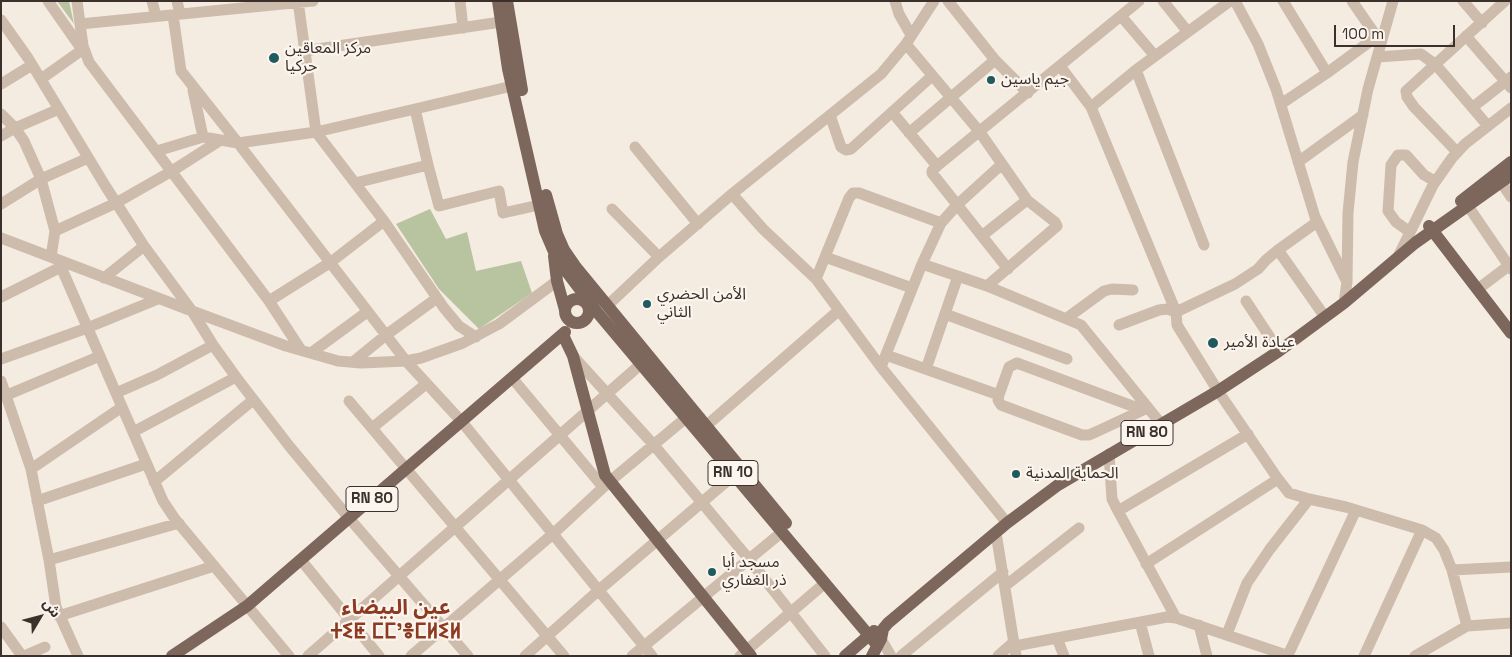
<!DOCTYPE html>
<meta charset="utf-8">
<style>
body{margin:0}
#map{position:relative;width:1512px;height:657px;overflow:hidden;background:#f4ebe1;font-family:"Space Grotesk","Noto Sans Arabic",sans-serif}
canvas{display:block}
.frame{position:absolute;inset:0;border:2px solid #3b302b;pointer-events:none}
.north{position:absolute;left:15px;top:592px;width:50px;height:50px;-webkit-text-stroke:4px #fbf5ee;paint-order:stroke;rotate:53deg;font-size:14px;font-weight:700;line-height:20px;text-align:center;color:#3b302b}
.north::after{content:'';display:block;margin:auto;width:18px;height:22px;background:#3b302b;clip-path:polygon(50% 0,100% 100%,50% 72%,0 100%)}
.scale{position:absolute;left:1334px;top:25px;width:121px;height:22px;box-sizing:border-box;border:2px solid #3b302b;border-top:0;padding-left:6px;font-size:15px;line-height:18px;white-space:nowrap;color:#3b302b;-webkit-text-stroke:4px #fbf5ee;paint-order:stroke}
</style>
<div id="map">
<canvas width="1512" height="657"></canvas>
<div class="frame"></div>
<div class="north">ش</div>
<div class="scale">100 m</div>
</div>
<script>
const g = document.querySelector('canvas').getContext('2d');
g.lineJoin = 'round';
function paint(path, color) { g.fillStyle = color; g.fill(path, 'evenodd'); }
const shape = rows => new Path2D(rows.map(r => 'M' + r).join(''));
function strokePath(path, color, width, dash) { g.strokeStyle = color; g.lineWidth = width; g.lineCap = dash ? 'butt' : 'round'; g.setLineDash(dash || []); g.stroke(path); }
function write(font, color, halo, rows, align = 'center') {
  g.font = font + ' "Space Grotesk","Noto Sans Arabic","Noto Sans Tifinagh",sans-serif'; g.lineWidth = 4.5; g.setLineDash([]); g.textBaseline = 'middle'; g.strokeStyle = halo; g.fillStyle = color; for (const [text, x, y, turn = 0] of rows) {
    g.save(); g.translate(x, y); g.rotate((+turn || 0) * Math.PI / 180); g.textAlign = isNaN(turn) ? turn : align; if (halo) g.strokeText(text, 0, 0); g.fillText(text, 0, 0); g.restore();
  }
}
paint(shape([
 [57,1,69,1,74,24],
 [430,209,446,239,467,232,476,271,521,261,532,293,479,329,439,289,396,224]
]), '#b8c4a0');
strokePath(shape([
 [48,1,83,51],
 [77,1,83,46,89,62,269,301,301,350],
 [152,1,156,16],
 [177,1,180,14],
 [298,1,316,132,384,221,444,308,459,326,476,337],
 [460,1,463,28],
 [895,1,899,14,911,35],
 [1163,1,1188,32],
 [1235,1,1258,44,1276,89,1315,217,1346,280],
 [1283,1,1327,73],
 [1352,1,1381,43],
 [1463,1,1482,23],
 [173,15,181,71,238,143,316,132,415,109,428,165,355,183],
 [1121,16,1155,56],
 [1,20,28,58,106,187,144,246,192,311,213,345,236,377,290,447,349,518,468,656],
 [80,24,313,1],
 [1466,36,1511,88],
 [304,51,501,22],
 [1377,57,1421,54,1436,65,1488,126],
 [995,60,1028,93],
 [1060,66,1091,107,1176,312,1177,325,1218,391,1278,479,1289,493,1309,499,1346,507,1422,530,1436,538,1444,550,1452,570,1467,626,1415,656],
 [1136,70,1204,245],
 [41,79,82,50],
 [1,84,32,65],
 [193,90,203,137],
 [1281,104,1327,73,1376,37],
 [1091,107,1136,70,1230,1],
 [1473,107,1511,77],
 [415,109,512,86],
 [892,112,937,166,1139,1],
 [1,114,15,128,24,141,41,179,55,231,116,203,172,171,219,141],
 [830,115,841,147,846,150,851,149,932,76],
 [909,133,995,60,948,1],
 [1,136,15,128,59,109],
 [635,147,698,224],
 [157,151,203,137,238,143,406,361,462,422,652,656],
 [1457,152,1414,107,1407,97,1406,91,1505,1],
 [1298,162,1363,115],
 [428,165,439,206,499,191,503,213,539,205],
 [937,166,932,171,932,173,1008,269],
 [1501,182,1511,197],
 [732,194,763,229,816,279,881,367,1007,523],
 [1,204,41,179,88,158],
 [1468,206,1511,269],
 [612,209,659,257],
 [1410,232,1396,222,1388,211,1391,165,1398,155,1406,155,1424,175,1435,181],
 [983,235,1027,200],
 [1,238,192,311,286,346,338,361,361,363,406,361,421,358,463,343,499,324,557,281],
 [1278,250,1325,317],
 [51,257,55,231],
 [825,257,912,288],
 [1398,257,1433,185,1452,158,1465,144,1511,108],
 [58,260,163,501,175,519,289,656],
 [922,264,987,286,1081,325,1162,425],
 [104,278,144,246],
 [816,279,849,198,853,193,859,193,941,223],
 [987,286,1057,226,1055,222,1027,200,1002,164],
 [1478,289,1511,264],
 [1,297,61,267],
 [269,301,331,262,384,221],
 [1246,301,1279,351],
 [1344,303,1347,282,1348,213,1353,162,1368,89,1393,1],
 [608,305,659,257,732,194,881,74,906,44,934,1],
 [945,314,1067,359],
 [1067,318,1104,291,1112,289,1133,290],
 [1119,325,1159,310,1167,309,1176,312,1235,284,1258,269,1266,260,1278,250,1317,222],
 [311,353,367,312],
 [886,355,999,395],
 [573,356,653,444,748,558,825,656],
 [1,359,87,328,158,299],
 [353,362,386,335,437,298],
 [881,367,922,264,941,223,958,204,1002,164,979,131,906,44],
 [926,369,958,276],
 [513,379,603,487],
 [1,381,31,469,49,560,56,607,78,656],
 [116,393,157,375,213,345],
 [7,395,100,356],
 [349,401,564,656],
 [1143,410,1017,363,1009,367,999,395,998,400,1001,405,1082,435,1089,435,1098,431,1143,410,1148,408],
 [706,426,838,311],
 [372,428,426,384],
 [133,432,236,377],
 [1109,454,1112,499,1118,511],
 [31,469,122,407],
 [154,482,253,400],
 [37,501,146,464],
 [996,533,1016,656],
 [49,560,179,523],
 [301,560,379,656],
 [1146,564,1278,479],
 [1452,570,1511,567],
 [1005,586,1079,528],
 [59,616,214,566],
 [1176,618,1118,511,1248,434],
 [1140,622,1149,656],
 [1199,625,1207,656],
 [1467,626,1511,623],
 [1,627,22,656],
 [1227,634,1247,583,1270,549,1309,499],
 [1057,638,1064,656],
 [881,639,891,656],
 [1015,646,1167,617,1176,618,1289,656],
 [1288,655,1356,510],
 [24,656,45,647],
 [308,656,641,364],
 [411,656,554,533,609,482,687,417],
 [525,656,599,590,741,469],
 [632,656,782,532],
 [740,656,825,583],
 [901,656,1003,572],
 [998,656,1014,642],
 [1364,656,1422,530]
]), '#cdbbac', 11);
strokePath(shape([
 [498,1,508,69,545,231,557,259,597,312,877,645],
 [507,1,522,90],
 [546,195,557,234,564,250,575,266,786,523],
 [1461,201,1511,162],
 [1429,226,1511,333],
 [554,256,557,281,565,310],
 '565 311a12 12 0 1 1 24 0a12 12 0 1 1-24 0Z',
 [563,335,573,356,605,475,751,656],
 [172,656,247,606,565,332],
 [845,656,874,631],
 [872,656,881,639,883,629,888,623,1007,523,1058,485,1218,391,1279,351,1344,303,1415,243,1511,175]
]), '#7d675c', 12);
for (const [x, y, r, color] of [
 [274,58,6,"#1f5a5e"],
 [991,80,5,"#1f5a5e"],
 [647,304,5,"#1f5a5e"],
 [1213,343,6,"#1f5a5e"],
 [1016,474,5,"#1f5a5e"],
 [712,572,5,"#1f5a5e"]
]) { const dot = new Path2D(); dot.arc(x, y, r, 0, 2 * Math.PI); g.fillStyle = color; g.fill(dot); strokePath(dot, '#fbf5ee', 2); }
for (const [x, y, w] of [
 [1147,433,52],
 [733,473,50],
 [372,499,52]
]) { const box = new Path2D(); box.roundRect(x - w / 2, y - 12.5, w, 25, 4); g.fillStyle = '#fbf5ee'; g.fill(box); strokePath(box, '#3b302b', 1); }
write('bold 15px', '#3b302b', null, [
 ["RN 80",1147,433],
 ["RN 10",733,473],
 ["RN 80",372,499]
]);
write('16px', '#3b302b', '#fbf5ee', [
 ["مركز المعاقين",285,49],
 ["حركيا",285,67],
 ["جيم ياسين",1001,80],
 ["الأمن الحضري",657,295],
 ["الثاني",657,313],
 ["عيادة الأمير",1224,343],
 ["الحماية المدنية",1026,474],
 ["مسجد أبا",722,563],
 ["ذر الغفاري",722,581]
], 'left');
write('bold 21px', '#8c3b22', '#fbf5ee', [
 ["عين البيضاء",396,608],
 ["ⵜⵉⵟ ⵎⵎ'ⴻⵎⵍⵉⵍ",396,632]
]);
</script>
